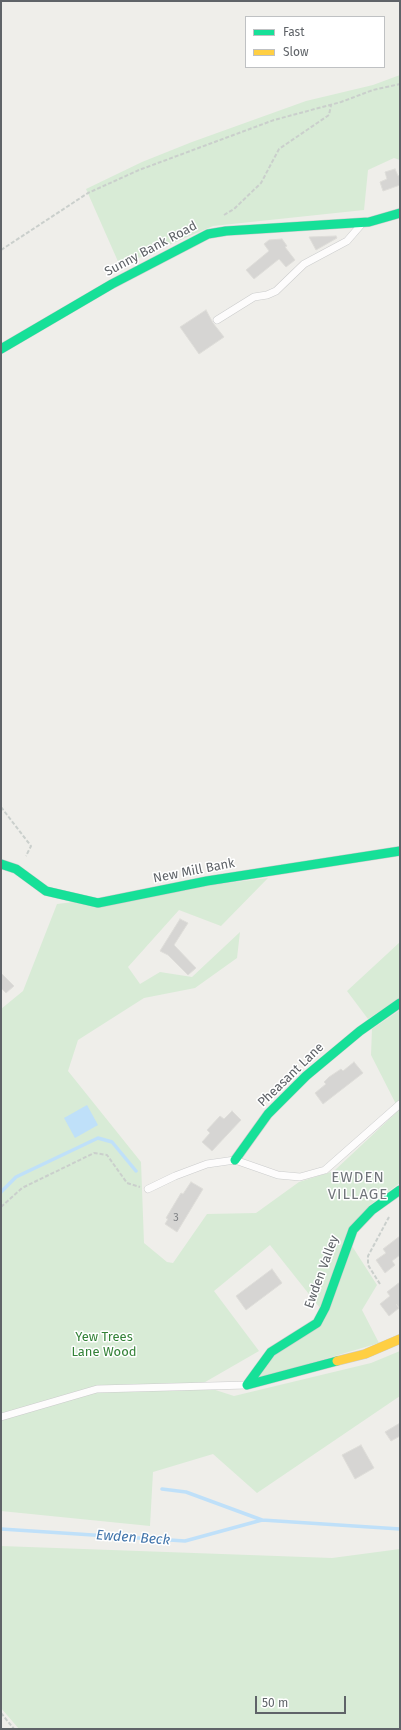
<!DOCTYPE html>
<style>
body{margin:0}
#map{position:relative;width:401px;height:1730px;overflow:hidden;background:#efeeea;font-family:"Fira Sans",sans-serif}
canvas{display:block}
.frame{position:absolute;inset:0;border:2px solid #5f6368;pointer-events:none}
.legend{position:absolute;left:245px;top:16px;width:140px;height:52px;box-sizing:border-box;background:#fff;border:1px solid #bfc1c3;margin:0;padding:5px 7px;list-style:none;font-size:12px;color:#5f6368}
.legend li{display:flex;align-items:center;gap:8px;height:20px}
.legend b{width:20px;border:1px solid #bfc1c3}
.scale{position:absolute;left:255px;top:1696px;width:91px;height:18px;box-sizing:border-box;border:2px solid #5f6368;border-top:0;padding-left:5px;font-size:12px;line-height:14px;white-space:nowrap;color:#5f6368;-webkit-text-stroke:3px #fff;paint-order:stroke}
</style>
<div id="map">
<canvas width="401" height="1730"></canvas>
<div class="frame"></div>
<ul class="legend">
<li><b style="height:5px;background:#16e098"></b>Fast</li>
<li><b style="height:5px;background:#ffcf43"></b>Slow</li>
</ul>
<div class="scale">50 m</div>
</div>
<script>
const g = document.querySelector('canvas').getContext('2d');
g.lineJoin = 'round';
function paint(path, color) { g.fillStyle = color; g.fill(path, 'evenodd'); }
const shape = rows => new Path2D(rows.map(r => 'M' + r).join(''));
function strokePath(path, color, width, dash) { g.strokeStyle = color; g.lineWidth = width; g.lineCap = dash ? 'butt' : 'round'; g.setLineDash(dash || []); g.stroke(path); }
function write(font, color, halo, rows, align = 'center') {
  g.font = font + ' "Fira Sans",sans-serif'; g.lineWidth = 3; g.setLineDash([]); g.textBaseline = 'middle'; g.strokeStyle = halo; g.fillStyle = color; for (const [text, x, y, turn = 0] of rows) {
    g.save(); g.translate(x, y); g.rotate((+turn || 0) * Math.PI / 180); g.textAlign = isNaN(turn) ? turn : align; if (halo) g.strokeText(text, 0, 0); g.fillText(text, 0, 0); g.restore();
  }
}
paint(shape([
 [400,75,400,160,394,158,368,170,364,210,213,226,120,266,86,189,142,162,192,142,306,101,373,85],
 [268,878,221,926,179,910,128,967,140,984,160,972,192,977,240,932,237,958,195,988,144,998,78,1040,68,1071,141,1162,144,1243,167,1262,173,1263,207,1214,256,1213,299,1182,334,1171,399,1110,371,1055,372,1029,400,1010,400,1183,370,1205,320,1308,270,1245,214,1291,259,1351,200,1385,234,1396,371,1363,400,1351,400,1396,257,1493,213,1454,153,1472,150,1526,1,1511,1,1009,23,991,57,904],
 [400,942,400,998,368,1019,347,991],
 [352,1246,377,1285,362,1310,379,1343,257,1379,274,1354,319,1323],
 [1,1546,332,1558,400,1549,400,1729,19,1729,1,1708]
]), '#d8ebd6');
paint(shape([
 [87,1105,98,1125,75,1138,64,1118]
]), '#bfe0f9');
strokePath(shape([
 [1,1192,16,1177,98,1138,112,1142,136,1171],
 [162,1489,186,1492,262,1520],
 [1,1529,185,1541,262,1520,400,1529]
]), '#bfe0f9', 3.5);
const building = shape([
 [395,169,398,176,400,175,400,185,383,191,380,182,387,179,385,172,395,169],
 [336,236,337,238,316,250,309,237,336,236],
 [282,239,287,246,285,247,295,260,286,267,279,259,254,279,246,270,269,251,264,244,269,240,282,239],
 [206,310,213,323,224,337,199,354,180,327,206,310],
 [180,919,188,923,174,945,196,968,188,975,168,955,160,951,180,919],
 [1,973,14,986,6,993,1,988,1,973],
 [354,1062,363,1073,323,1104,315,1093,326,1084,324,1082,329,1077,341,1069,343,1071,354,1062],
 [232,1111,241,1120,212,1151,202,1142,210,1133,207,1130,220,1116,224,1119,232,1111],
 [191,1182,203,1189,177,1232,165,1224,168,1219,166,1218,181,1193,183,1194,191,1182],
 [400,1236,400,1255,392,1261,395,1265,385,1273,376,1260,386,1253,383,1249,400,1236],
 [272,1269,282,1283,246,1310,236,1296,272,1269],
 [400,1282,400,1309,396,1304,399,1308,389,1316,380,1304,390,1296,387,1292,400,1282],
 [400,1423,400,1436,391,1441,385,1432,400,1423],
 [361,1445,374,1468,355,1479,342,1455,361,1445]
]);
paint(building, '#d6d5d3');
strokePath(building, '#deddd9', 1);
const lane = shape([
 [217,320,254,297,267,295,276,291,304,264,347,241,360,226],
 [148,1189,175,1176,207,1164,235,1160,278,1175,300,1177,325,1170,400,1104],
 [1,1417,97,1389,247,1385]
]);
const fast = shape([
 [1,349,112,284,208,234,226,231,369,222,400,213],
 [1,864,16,869,46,891,98,903,207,881,400,851],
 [235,1160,268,1114,306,1076,360,1031,400,1003],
 [337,1361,247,1385,271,1352,317,1323,325,1308,353,1230,372,1210,400,1190]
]);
const slow = shape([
 [337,1361,365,1354,400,1339]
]);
strokePath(lane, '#cbcccc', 8);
strokePath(fast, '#cacacb', 10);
strokePath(slow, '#cacacb', 10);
strokePath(shape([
 [224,215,234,209,261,183,279,149,329,115,331,105],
 [1,250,88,193,139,170,274,120,341,102,373,90,400,84],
 [1,807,31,846,26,856],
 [1,1207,22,1188,94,1153,107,1155,127,1183,140,1187],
 [380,1284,368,1265,368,1256,389,1217],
 [1,1713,14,1729]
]), '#cacfcc', 2, [4, 2]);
strokePath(lane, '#fdfcfc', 7);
strokePath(fast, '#16e098', 9);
strokePath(slow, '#ffcf43', 9);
write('11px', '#7e8184', null, [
 ["3",176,1218]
]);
write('13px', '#5f6368', '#fff', [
 ["Sunny Bank Road",151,249,-28],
 ["New Mill Bank",194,871,-11],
 ["Pheasant Lane",291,1075,-44],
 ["Ewden Valley",322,1272,-70]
]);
write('13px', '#348238', '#fff', [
 ["Yew Trees",104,1337],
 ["Lane Wood",104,1352]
]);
write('italic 14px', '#4174aa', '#fff', [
 ["Ewden Beck",133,1538,4]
]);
g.letterSpacing = '1px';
write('15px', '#70757a', '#fff', [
 ["EWDEN",358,1178],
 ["VILLAGE",358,1195]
]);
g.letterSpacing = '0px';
</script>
